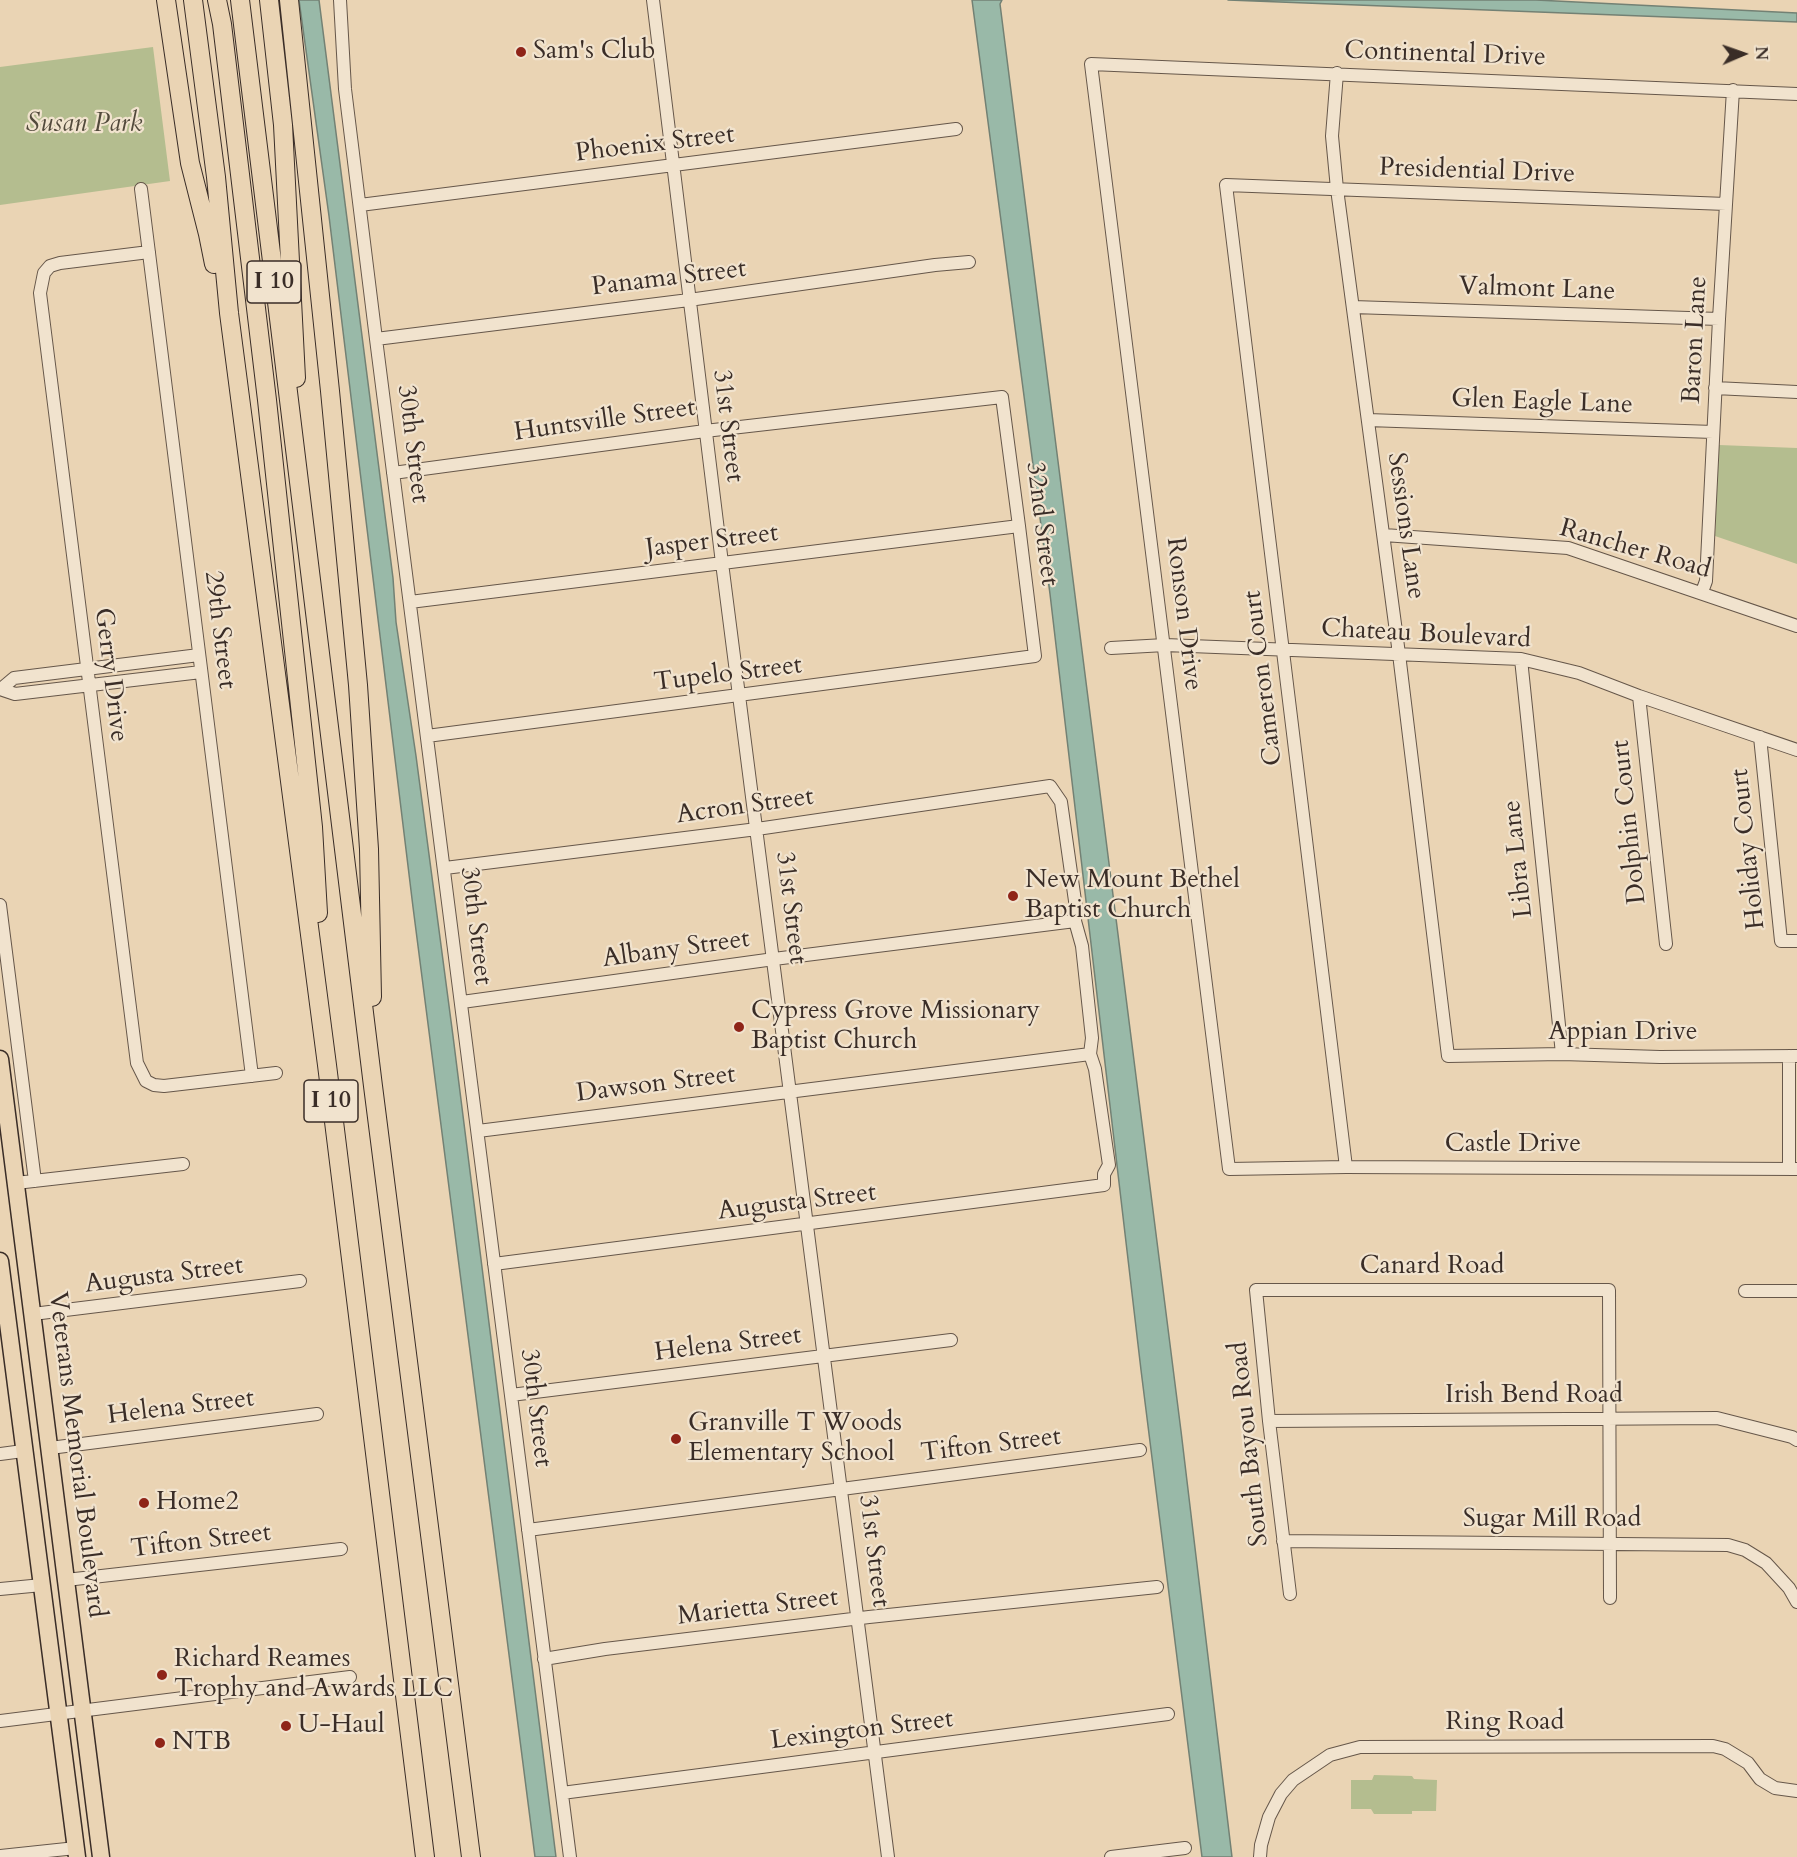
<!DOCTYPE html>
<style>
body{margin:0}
#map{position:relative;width:1797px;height:1857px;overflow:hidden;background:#ead4b4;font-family:Cardo,serif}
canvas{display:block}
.north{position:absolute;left:1713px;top:24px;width:60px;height:60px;-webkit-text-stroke:4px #f1e3ce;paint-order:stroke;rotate:88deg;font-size:16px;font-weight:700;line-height:24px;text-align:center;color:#3a2d27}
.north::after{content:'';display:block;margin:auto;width:21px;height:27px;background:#3a2d27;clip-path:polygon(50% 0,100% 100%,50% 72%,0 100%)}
</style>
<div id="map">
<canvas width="1797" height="1857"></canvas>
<div class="north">N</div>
</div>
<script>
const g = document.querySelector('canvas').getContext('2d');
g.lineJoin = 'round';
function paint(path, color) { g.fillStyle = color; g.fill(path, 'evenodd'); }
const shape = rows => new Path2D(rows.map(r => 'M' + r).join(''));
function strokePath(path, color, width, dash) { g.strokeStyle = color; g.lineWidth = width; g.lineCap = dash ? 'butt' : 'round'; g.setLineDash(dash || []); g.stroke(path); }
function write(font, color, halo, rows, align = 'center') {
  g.font = font + ' Cardo,serif'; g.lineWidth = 4.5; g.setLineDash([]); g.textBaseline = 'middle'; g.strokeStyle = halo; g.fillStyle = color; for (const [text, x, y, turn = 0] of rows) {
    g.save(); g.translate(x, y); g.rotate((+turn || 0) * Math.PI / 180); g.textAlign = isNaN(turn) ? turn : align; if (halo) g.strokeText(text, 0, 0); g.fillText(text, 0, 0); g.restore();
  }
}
paint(shape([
 [153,47,170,181,0,205,0,67],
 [1719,445,1797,448,1797,564,1715,536],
 [1374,1775,1412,1776,1414,1779,1437,1780,1436,1811,1412,1811,1412,1814,1374,1814,1371,1809,1351,1809,1351,1780,1372,1780]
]), '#b4bd8f');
const water = shape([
 [299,0,319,0,393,578,396,622,416,756,453,1036,556,1857,535,1857,413,907,329,216,299,0],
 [972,0,1002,0,1000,4,1181,1431,1232,1857,1202,1857,1141,1370,1050,594,972,0],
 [1228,0,1536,0,1797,13,1797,22,1228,0]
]);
paint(water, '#99b9a8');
strokePath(water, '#738174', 1.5);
const minor = shape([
 [340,0,345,89,376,339,570,1857],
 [653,0,722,563,888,1857],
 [1337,73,1332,136,1337,189,1399,654,1448,1056,1562,1054,1660,1057,1797,1056],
 [1797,94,1091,64,1229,1169,1346,1167,1797,1169],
 [141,189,252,1076],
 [360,205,956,129],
 [149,252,60,263,50,266,44,273,40,293,137,1063,146,1081,154,1085,164,1086,276,1073],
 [1353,307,1719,319],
 [376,339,689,300,935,265,969,262],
 [1715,388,1797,392],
 [1368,420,1713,432],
 [393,473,705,431,1002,397,1019,526,1035,656,427,736],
 [1384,535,1568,548,1797,626],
 [1702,592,1706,581,1719,319,1733,90],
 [410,602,1019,526],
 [1111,648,1165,645,1521,659,1579,673,1639,696,1797,750],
 [1521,659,1562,1054],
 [0,689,15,694,201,672],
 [1,689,14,678,199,655],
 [1639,696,1666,944],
 [1760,737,1781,941,1797,941],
 [445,868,757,829,1050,786,1061,802,1076,908,1075,921,1082,946,1092,1038,1090,1054,1095,1069,1109,1165,1104,1174,1104,1185,494,1264],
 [0,905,35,1181],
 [462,1002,774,959,1075,921],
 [1789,1056,1789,1169],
 [478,1131,1090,1054],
 [1346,1167,1226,185,1726,204],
 [16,1183,183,1164],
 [1745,1291,1797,1291],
 [33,1314,300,1281],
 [511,1395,951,1340],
 [1269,1421,1717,1418,1792,1437,1797,1440],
 [50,1448,317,1414],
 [0,1454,23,1451],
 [528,1530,1140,1450],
 [1283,1541,1728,1545,1745,1550,1766,1563,1789,1588,1797,1602],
 [66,1580,341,1549],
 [0,1589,42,1585],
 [1290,1594,1269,1421,1256,1290,1609,1290,1610,1598],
 [544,1659,605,1649,869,1617,1157,1587],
 [0,1721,350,1677],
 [562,1793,1168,1714],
 [0,1856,76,1848],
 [1111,1857,1185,1848],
 [1260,1857,1261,1845,1269,1817,1281,1794,1293,1780,1330,1755,1360,1747,1713,1746,1725,1749,1748,1763,1760,1779,1775,1788,1797,1791]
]);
const major = shape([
 [0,1059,101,1857],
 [0,1261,77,1857]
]);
const highway = shape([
 [166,0,190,163,208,234,214,264],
 [193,0,216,177,229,313,327,1065,425,1857],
 [217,0,222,24,267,400,313,827,318,913],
 [240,0,373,1086,471,1857],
 [269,0,283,125,296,378],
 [289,0,330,391,358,685,369,849,372,997]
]);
strokePath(minor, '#66574a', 14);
strokePath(major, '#3a2d27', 19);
strokePath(highway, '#3a2d27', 20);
strokePath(minor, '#f1e3ce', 12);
strokePath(major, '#ead4b4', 16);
strokePath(highway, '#ead4b4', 18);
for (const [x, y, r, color] of [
 [521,52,6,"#8f2418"],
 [1013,896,6,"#8f2418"],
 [739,1027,6,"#8f2418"],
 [676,1439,6,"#8f2418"],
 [144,1503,6,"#8f2418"],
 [162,1675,6,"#8f2418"],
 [286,1726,6,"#8f2418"],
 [160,1743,6,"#8f2418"]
]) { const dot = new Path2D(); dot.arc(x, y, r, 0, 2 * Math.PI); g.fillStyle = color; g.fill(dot); strokePath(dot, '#f1e3ce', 2); }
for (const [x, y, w] of [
 [274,282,54],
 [331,1101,54]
]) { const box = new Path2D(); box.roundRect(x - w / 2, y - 21, w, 42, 4.5); g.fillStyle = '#f1e3ce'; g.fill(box); strokePath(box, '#3a2d27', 1.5); }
write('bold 24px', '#3a2d27', null, [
 ["I 10",274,282],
 ["I 10",331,1101]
]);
write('26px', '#3a2d27', '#f1e3ce', [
 ["Sam's Club",533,52],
 ["New Mount Bethel",1025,881],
 ["Baptist Church",1025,911],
 ["Cypress Grove Missionary",751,1012],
 ["Baptist Church",751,1042],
 ["Granville T Woods",688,1424],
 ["Elementary School",688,1454],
 ["Home2",156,1503],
 ["Richard Reames",174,1660],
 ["Trophy and Awards LLC",174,1690],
 ["U-Haul",298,1726],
 ["NTB",172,1743]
], 'left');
write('26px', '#3a2d27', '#f1e3ce', [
 ["Continental Drive",1445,55,2],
 ["Phoenix Street",655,145,-7],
 ["Presidential Drive",1477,172,2],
 ["Panama Street",669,279,-7],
 ["Valmont Lane",1537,290,2],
 ["Baron Lane",1696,340,-87],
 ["Glen Eagle Lane",1542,403,2],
 ["Huntsville Street",605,421,-8],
 ["31st Street",727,426,83],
 ["30th Street",412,444,83],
 ["32nd Street",1041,524,83],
 ["Sessions Lane",1405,526,82],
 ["Jasper Street",712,542,-7],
 ["Rancher Road",1635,550,16],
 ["Ronson Drive",1183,614,83],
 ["29th Street",219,630,83],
 ["Chateau Boulevard",1426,635,3],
 ["Gerry Drive",110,675,83],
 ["Tupelo Street",728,675,-7],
 ["Cameron Court",1264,678,-97],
 ["Acron Street",745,807,-8],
 ["Dolphin Court",1630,822,-96],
 ["Holiday Court",1749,849,-96],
 ["Libra Lane",1519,859,-96],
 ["31st Street",790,908,83],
 ["30th Street",475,926,83],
 ["Albany Street",676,950,-8],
 ["Appian Drive",1623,1033],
 ["Dawson Street",656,1085,-7],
 ["Castle Drive",1513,1145],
 ["Augusta Street",797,1203,-7],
 ["Canard Road",1432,1267],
 ["Augusta Street",164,1276,-7],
 ["Helena Street",728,1345,-7],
 ["Irish Bend Road",1534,1396],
 ["Helena Street",181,1408,-7],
 ["30th Street",535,1408,83],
 ["South Bayou Road",1250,1444,-96],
 ["Tifton Street",991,1446,-7],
 ["Veterans Memorial Boulevard",76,1455,83],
 ["Sugar Mill Road",1552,1520],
 ["Tifton Street",201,1542,-7],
 ["31st Street",873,1551,83],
 ["Marietta Street",758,1608,-7],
 ["Ring Road",1505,1723],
 ["Lexington Street",862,1731,-7]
]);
write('italic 26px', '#524a3c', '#f1e3ce', [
 ["Susan Park",84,125]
]);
</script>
